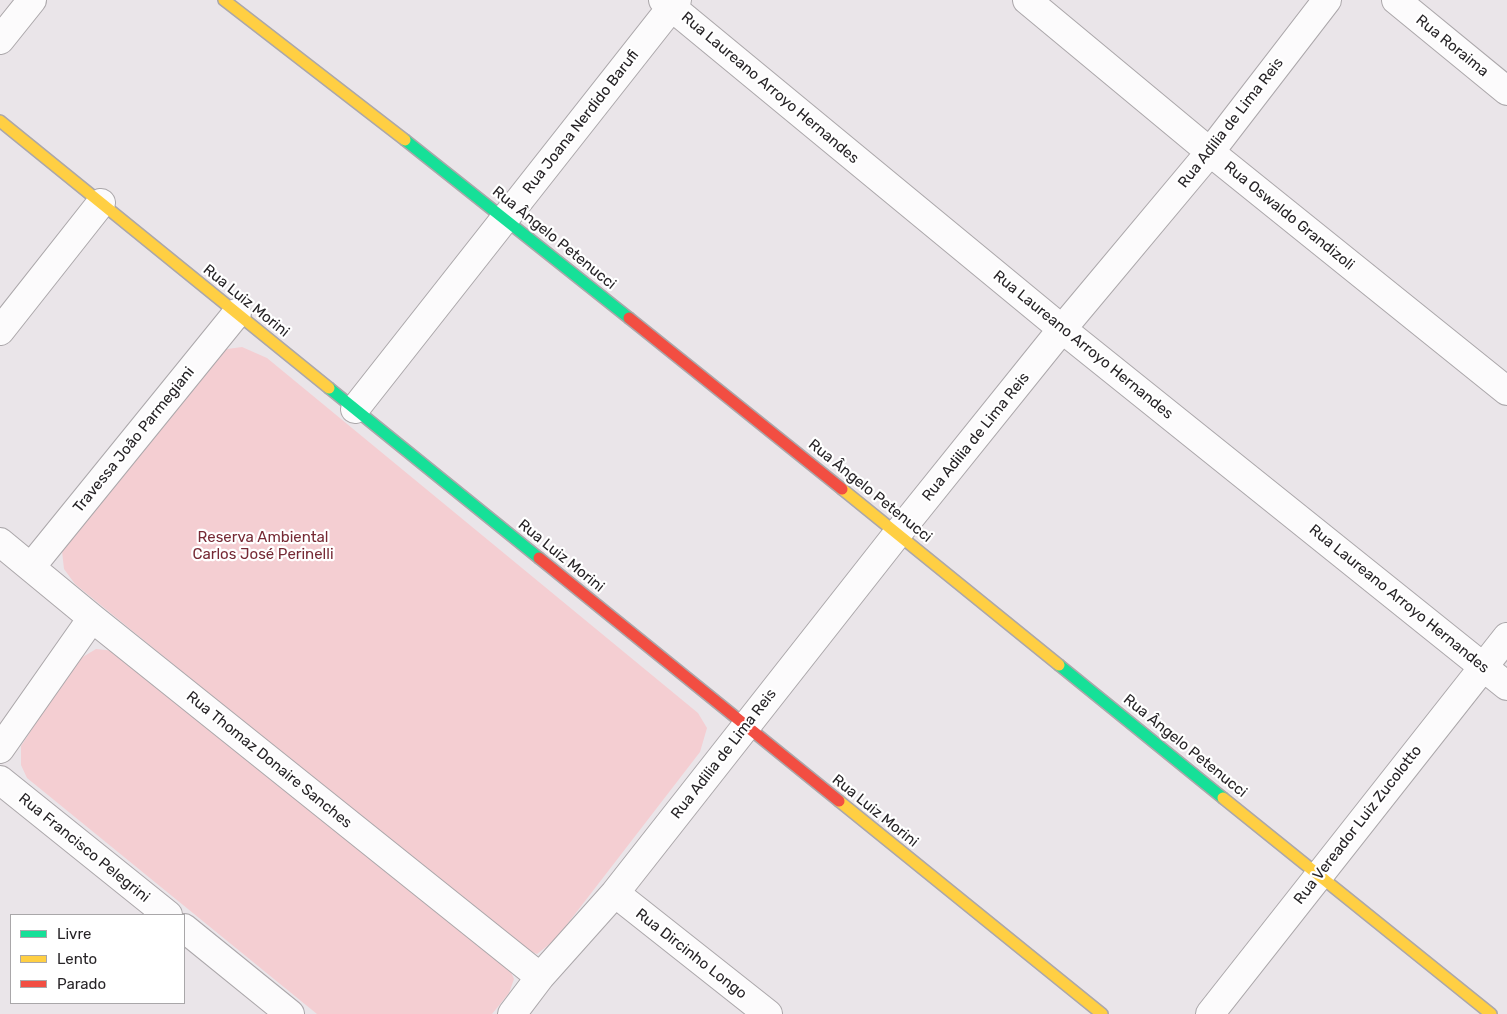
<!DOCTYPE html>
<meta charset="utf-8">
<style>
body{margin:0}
#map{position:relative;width:1507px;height:1014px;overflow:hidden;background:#eae5e9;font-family:Rubik,sans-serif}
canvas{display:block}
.legend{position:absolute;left:10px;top:914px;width:175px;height:90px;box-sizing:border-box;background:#fff;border:1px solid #a9a7a9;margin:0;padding:6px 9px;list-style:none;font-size:15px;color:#272427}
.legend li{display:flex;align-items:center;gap:10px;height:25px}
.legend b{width:25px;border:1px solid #a9a7a9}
</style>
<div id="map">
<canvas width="1507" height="1014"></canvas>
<ul class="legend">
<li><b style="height:6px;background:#16e098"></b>Livre</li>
<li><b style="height:6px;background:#ffcf43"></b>Lento</li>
<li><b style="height:6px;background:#f24e42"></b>Parado</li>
</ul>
</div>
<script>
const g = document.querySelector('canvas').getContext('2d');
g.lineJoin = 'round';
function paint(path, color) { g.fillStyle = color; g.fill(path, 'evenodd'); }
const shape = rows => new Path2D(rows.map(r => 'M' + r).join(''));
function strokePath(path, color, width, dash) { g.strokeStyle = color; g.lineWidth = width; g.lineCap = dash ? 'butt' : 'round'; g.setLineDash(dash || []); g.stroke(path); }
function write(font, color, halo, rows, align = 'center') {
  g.font = font + ' Rubik,sans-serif'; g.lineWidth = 4.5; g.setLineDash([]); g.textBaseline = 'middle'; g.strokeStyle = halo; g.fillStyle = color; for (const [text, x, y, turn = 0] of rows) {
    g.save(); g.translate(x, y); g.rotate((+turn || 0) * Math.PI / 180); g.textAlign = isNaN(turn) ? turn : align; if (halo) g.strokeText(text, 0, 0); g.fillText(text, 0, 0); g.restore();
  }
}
paint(shape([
 [242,347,267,358,698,713,707,728,700,752,555,940,537,954,518,946,75,584,64,569,62,551,220,350],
 [96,649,115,651,506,960,514,979,509,993,492,1014,317,1014,27,778,21,765,21,746,76,661]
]), '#f4ced2');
const street = shape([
 [663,0,1062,329,1507,686],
 [1027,0,1210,152,1507,391],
 [1396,0,1507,91],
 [0,40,32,0],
 [0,331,101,203],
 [355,409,677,0],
 [0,542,92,618,540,977],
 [31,567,237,313],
 [0,749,92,618],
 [0,780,168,915],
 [615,893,768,1014],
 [184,928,290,1014],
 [512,1014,540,977,615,893,898,533,1062,329,1210,152,1327,0],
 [1210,1014,1507,637]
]);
const fast = shape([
 [405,140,629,318],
 [329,388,539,558],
 [1059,665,1223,798]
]);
const slow = shape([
 [224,0,405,140],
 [0,121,329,388],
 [842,489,1059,665],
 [1223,798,1491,1014],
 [839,801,1102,1014]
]);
const jam = shape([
 [629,318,842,489],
 [539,558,839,801]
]);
strokePath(street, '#aba7aa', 30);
strokePath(fast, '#aba7aa', 14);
strokePath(slow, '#aba7aa', 14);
strokePath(jam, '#aba7aa', 14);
strokePath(street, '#fcfbfc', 28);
strokePath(fast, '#16e098', 11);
strokePath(slow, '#ffcf43', 11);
strokePath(jam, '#f24e42', 11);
write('15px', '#272427', '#fff', [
 ["Rua Roraima",1452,46,39],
 ["Rua Laureano Arroyo Hernandes",770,88,40],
 ["Rua Joana Nerdido Barufi",581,122,-52],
 ["Rua Adilia de Lima Reis",1231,123,-52],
 ["Rua Oswaldo Grandizoli",1289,216,39],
 ["Rua Ângelo Petenucci",554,238,39],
 ["Rua Luiz Morini",246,301,39],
 ["Rua Laureano Arroyo Hernandes",1083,345,39],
 ["Rua Adilia de Lima Reis",976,437,-51],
 ["Travessa João Parmegiani",134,440,-51],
 ["Rua Ângelo Petenucci",870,491,39],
 ["Rua Luiz Morini",561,556,39],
 ["Rua Laureano Arroyo Hernandes",1399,599,39],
 ["Rua Ângelo Petenucci",1185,746,39],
 ["Rua Adilia de Lima Reis",724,754,-52],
 ["Rua Thomaz Donaire Sanches",269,760,39],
 ["Rua Luiz Morini",875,811,39],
 ["Rua Vereador Luiz Zucolotto",1358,825,-52],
 ["Rua Francisco Pelegrini",84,848,39],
 ["Rua Dircinho Longo",691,954,38]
]);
write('15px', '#762a35', '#fff', [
 ["Reserva Ambiental",263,538],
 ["Carlos José Perinelli",263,555]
]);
</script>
